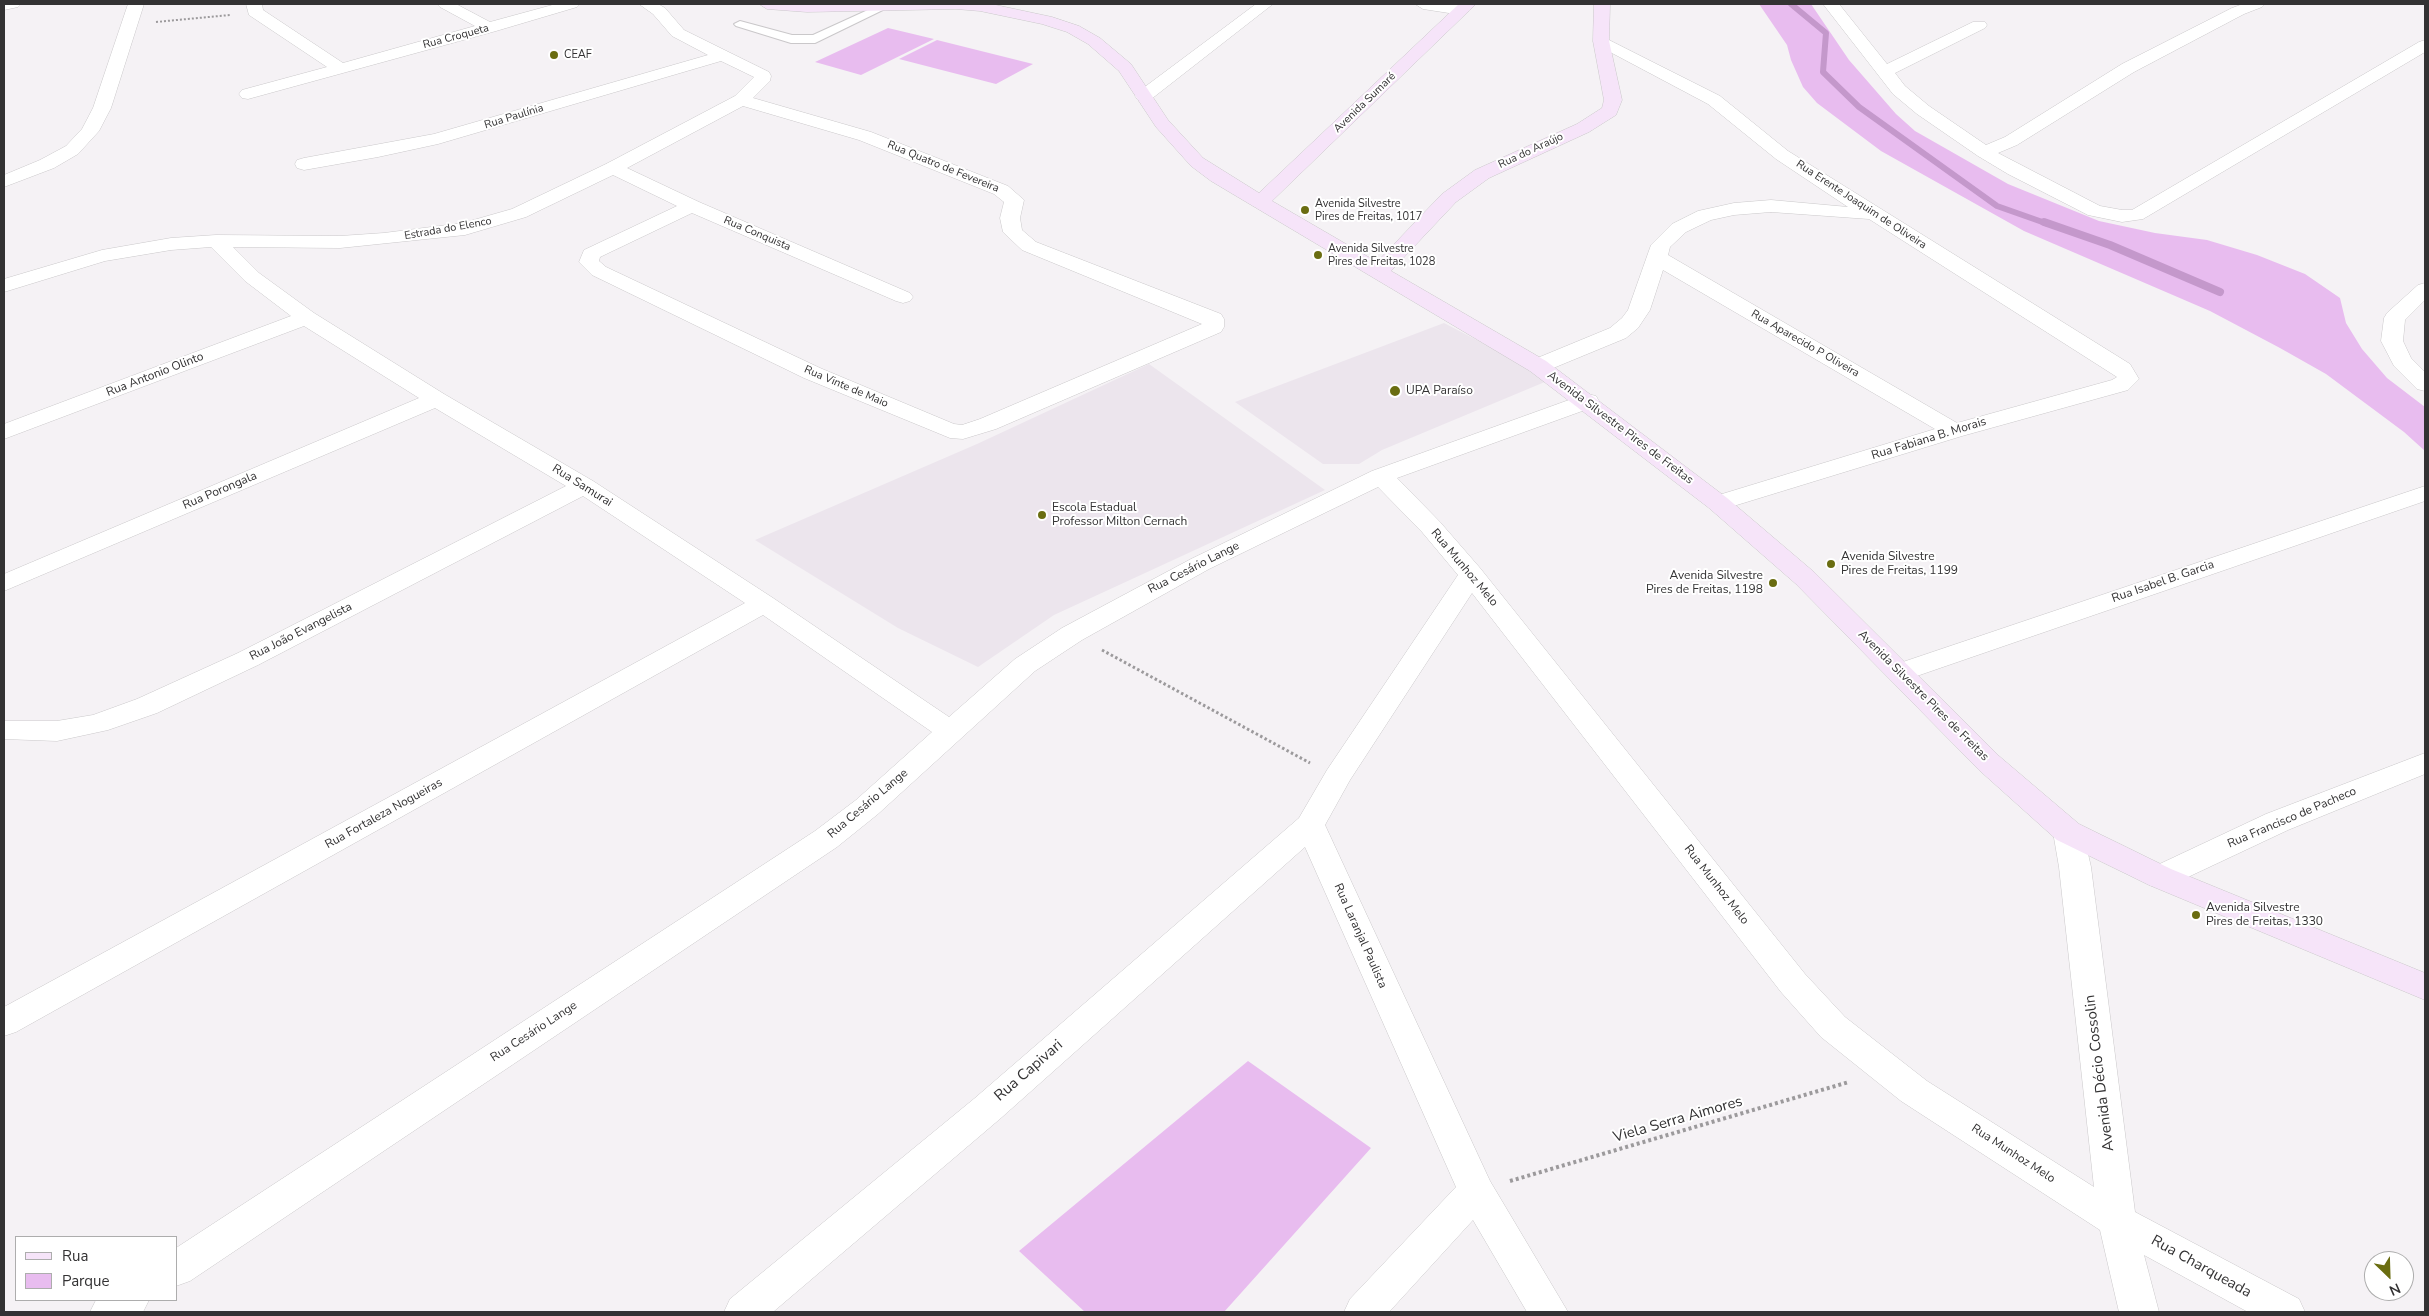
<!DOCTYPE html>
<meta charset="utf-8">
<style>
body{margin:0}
#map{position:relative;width:2429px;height:1316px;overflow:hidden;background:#f5f2f5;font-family:"Nunito Sans",sans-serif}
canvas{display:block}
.frame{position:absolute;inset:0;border:5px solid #333233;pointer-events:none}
.legend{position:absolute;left:15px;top:1236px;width:162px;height:65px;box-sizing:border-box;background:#fff;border:1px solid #adadad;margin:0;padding:6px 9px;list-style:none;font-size:15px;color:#333233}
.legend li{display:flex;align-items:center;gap:10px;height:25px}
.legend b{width:25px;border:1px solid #adadad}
.north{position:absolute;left:2364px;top:1251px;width:50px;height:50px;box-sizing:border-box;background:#fff;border:1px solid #adadad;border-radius:50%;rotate:156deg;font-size:14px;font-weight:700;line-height:20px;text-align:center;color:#333233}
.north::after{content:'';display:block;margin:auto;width:18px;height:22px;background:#6a6d11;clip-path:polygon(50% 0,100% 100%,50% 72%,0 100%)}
</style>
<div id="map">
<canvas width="2429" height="1316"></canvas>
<div class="frame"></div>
<ul class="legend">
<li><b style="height:6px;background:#f6e4f9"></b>Rua</li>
<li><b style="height:14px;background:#e8bcef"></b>Parque</li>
</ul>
<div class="north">N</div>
</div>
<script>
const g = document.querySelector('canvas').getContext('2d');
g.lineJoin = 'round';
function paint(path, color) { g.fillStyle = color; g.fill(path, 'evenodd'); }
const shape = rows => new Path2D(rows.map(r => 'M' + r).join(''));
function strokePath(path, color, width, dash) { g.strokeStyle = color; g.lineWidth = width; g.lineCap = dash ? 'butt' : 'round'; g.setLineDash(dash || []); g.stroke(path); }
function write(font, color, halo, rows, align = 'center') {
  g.font = font + ' "Nunito Sans",sans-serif'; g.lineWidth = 4; g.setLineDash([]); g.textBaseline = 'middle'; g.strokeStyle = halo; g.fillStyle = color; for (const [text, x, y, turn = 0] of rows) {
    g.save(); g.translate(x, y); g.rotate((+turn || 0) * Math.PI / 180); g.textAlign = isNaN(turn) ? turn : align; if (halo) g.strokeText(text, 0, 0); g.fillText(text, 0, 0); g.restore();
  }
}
paint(shape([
 [1444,323,1552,379,1382,450,1359,464,1323,464,1235,402],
 [1149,364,1325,490,1054,615,978,667,898,628,755,540,977,444]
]), '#ece5ed');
paint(shape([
 [1759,4,1811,4,1849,60,1896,114,1915,131,2008,184,2099,221,2155,233,2207,240,2257,255,2305,274,2340,298,2346,323,2362,349,2387,378,2425,407,2425,451,2404,432,2326,374,2280,348,2210,311,2024,231,1881,151,1817,103,1803,87,1791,60,1787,45],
 [888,28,934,39,861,75,815,62],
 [937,40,1033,64,996,84,899,59],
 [1248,1061,1371,1148,1224,1312,1085,1312,1019,1251]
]), '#e8bcef');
strokePath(shape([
 [1791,4,1826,33,1823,72,1859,107,1997,206,2048,224]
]), '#c498cb', 6);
strokePath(shape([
 [2044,222,2110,245,2220,292]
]), '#c498cb', 8);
const lane = shape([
 [881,4,889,4,891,6,815,43,791,43,736,26,734,24,740,21,792,35,813,35,881,4]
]);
const street = shape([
 [4,4,21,4,18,7,4,10,4,4],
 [128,4,144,4,111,108,99,131,78,154,54,168,4,187,4,175,40,160,66,146,82,129,93,108,128,4],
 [246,4,262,4,263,10,343,63,475,26,440,7,437,4,456,4,490,22,556,4,580,4,577,7,496,31,248,99,242,98,239,94,242,90,327,67,249,15,246,4],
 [639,4,658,4,665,8,684,30,769,72,771,76,770,81,753,98,871,132,1008,186,1024,200,1020,218,1022,230,1036,242,1221,314,1224,319,1224,327,1221,332,996,429,963,439,950,438,804,378,592,275,579,262,584,250,677,206,613,175,526,217,465,235,340,248,233,247,259,273,314,313,444,394,593,481,773,598,949,717,1015,659,1062,628,1191,559,1372,471,1580,396,1588,394,1596,396,1599,401,1596,406,1397,478,1440,522,1480,568,1805,974,1845,1017,1927,1081,2094,1187,2059,867,2053,832,2057,824,2068,821,2079,824,2083,832,2091,867,2135,1212,2299,1299,2305,1312,2248,1312,2144,1255,2159,1312,2119,1312,2100,1230,1901,1101,1821,1037,1781,992,1472,593,1350,780,1325,825,1490,1181,1568,1312,1527,1312,1473,1220,1389,1312,1344,1312,1350,1299,1456,1187,1305,847,1001,1118,773,1312,724,1312,730,1299,975,1098,1299,818,1327,770,1458,575,1422,532,1378,487,1209,569,1082,640,1035,671,878,814,837,847,190,1281,176,1286,176,1248,815,831,856,800,932,732,763,615,16,1032,4,1036,4,1007,745,603,583,496,258,665,157,713,108,730,57,741,4,739,4,721,57,721,93,715,137,699,238,653,566,486,435,408,4,591,4,574,419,398,304,326,4,439,4,424,291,316,245,281,211,247,171,250,105,261,4,292,4,279,102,250,171,238,216,235,340,236,384,233,463,223,512,209,606,164,735,96,754,77,721,61,438,144,378,157,304,170,297,168,295,164,297,160,304,158,434,134,708,55,672,36,653,14,639,4],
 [743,106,859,140,994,194,1004,202,1000,218,1003,232,1022,250,1202,324,980,419,962,425,954,424,820,368,606,267,599,261,600,257,692,213,896,301,903,303,910,301,913,297,910,293,699,202,627,168,743,106],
 [1256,4,1273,4,1150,100,1138,100,1135,96,1138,92,1256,4],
 [1415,4,1452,4,1468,7,1470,10,1462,15,1423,9,1415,4],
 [1823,4,1839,4,1887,64,1973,22,1985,22,1987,25,1985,28,1895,73,1905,86,1929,106,1986,145,2005,137,2122,64,2232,8,2243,4,2265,4,2262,7,2244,14,2134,72,2017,145,1998,153,2100,206,2122,210,2132,210,2419,42,2425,40,2425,52,2143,219,2122,222,2088,215,2008,174,1978,156,1917,114,1893,94,1823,4],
 [1601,36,1720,96,1788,151,2130,364,2139,379,2128,390,1962,436,1727,508,1718,510,1709,508,1706,503,1709,498,1935,429,1663,270,1650,310,1638,328,1626,338,1546,371,1538,373,1530,371,1527,366,1530,361,1610,328,1622,318,1628,310,1651,245,1672,224,1698,211,1734,203,1771,200,1848,207,1776,159,1708,104,1595,44,1593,41,1601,36],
 [1771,212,1869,219,2117,377,2112,380,1957,423,1668,255,1670,247,1686,232,1711,220,1734,215,1771,212],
 [2425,283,2425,300,2405,320,2403,341,2411,358,2425,372,2425,391,2417,389,2394,366,2381,341,2384,318,2387,313,2418,285,2425,283],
 [2425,486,2425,501,1911,678,1901,681,1891,678,1887,672,1891,666,2425,486],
 [2425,753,2425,774,2288,830,2171,885,2160,888,2149,885,2144,877,2149,869,2266,814,2425,753],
 [96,1300,149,1300,143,1312,90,1312,96,1300]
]);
const secondary = shape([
 [759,4,991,4,1052,17,1079,26,1100,38,1131,64,1168,120,1203,158,1259,193,1459,4,1476,4,1272,201,1377,262,1442,194,1475,170,1577,124,1602,108,1604,100,1593,41,1594,4,1610,4,1609,41,1622,100,1616,115,1589,132,1489,178,1456,202,1391,271,1546,361,1727,498,1814,572,1999,756,2079,824,2171,869,2425,973,2425,1000,2149,885,2057,840,1979,770,1796,584,1709,508,1530,371,1211,181,1191,166,1156,127,1119,71,1088,44,1067,32,1042,24,980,11,956,9,807,12,767,9,759,4]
]);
strokePath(lane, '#cac8ca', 2);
strokePath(street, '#cac8ca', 1);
strokePath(secondary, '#cac8ca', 1);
strokePath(shape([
 [156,22,230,15]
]), '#9c9a9c', 2, [2, 2]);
strokePath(shape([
 [1102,650,1310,763]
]), '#9c9a9c', 3, [2.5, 2.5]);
strokePath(shape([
 [1510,1181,1849,1082]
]), '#9c9a9c', 4, [3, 3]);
paint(lane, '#fff');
paint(street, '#fff');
paint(secondary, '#f6e4f9');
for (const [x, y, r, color] of [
 [554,55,5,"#6a6d11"],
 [1305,210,5,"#6a6d11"],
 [1318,255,5,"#6a6d11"],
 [1395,391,6,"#6a6d11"],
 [1042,515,5,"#6a6d11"],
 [1831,564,5,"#6a6d11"],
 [1773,583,5,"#6a6d11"],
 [2196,915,5,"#6a6d11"]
]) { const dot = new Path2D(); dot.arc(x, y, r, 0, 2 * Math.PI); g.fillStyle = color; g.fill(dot); strokePath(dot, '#fff', 2); }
write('11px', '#333233', '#fff', [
 ["Rua Croqueta",456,37,-15],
 ["Avenida Sumaré",1365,103,-44],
 ["Rua Paulínia",514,117,-17],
 ["Rua do Araújo",1531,151,-25],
 ["Rua Quatro de Fevereira",943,167,22],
 ["Rua Erente Joaquim de Oliveira",1861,205,33],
 ["Estrada do Elenco",448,229,-10],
 ["Rua Conquista",757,234,23],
 ["Rua Aparecido P Oliveira",1805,344,30],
 ["Rua Vinte de Maio",846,387,23]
]);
write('11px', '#333233', '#fff', [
 ["CEAF",564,55],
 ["Avenida Silvestre",1315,204],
 ["Pires de Freitas, 1017",1315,217],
 ["Avenida Silvestre",1328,249],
 ["Pires de Freitas, 1028",1328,262]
], 'left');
write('12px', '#333233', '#fff', [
 ["Rua Antonio Olinto",155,375,-21],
 ["Avenida Silvestre Pires de Freitas",1620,428,37],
 ["Rua Fabiana B. Morais",1929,439,-17],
 ["Rua Samurai",582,486,32],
 ["Rua Porongala",220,491,-23],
 ["Rua Cesário Lange",1194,568,-27],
 ["Rua Munhoz Melo",1464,568,50],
 ["Rua Isabel B. Garcia",2163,582,-19],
 ["Rua João Evangelista",301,632,-27],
 ["Avenida Silvestre Pires de Freitas",1923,696,45],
 ["Rua Cesário Lange",868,804,-40],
 ["Rua Fortaleza Nogueiras",384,814,-29],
 ["Rua Francisco de Pacheco",2292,818,-23],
 ["Rua Munhoz Melo",1716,885,52],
 ["Rua Laranjal Paulista",1360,936,66],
 ["Rua Cesário Lange",534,1032,-33],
 ["Rua Munhoz Melo",2013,1154,33]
]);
write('12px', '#333233', '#fff', [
 ["UPA Paraíso",1406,391],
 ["Escola Estadual",1052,508],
 ["Professor Milton Cernach",1052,522],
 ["Avenida Silvestre",1841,557],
 ["Pires de Freitas, 1199",1841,571],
 ["Avenida Silvestre",1763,576,"right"],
 ["Pires de Freitas, 1198",1763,590,"right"],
 ["Avenida Silvestre",2206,908],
 ["Pires de Freitas, 1330",2206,922]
], 'left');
write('15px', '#333233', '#fff', [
 ["Rua Capivari",1029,1071,-41],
 ["Avenida Décio Cossolin",2100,1073,-97],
 ["Viela Serra Aimores",1678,1120,-16],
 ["Rua Charqueada",2201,1267,29]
]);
</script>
